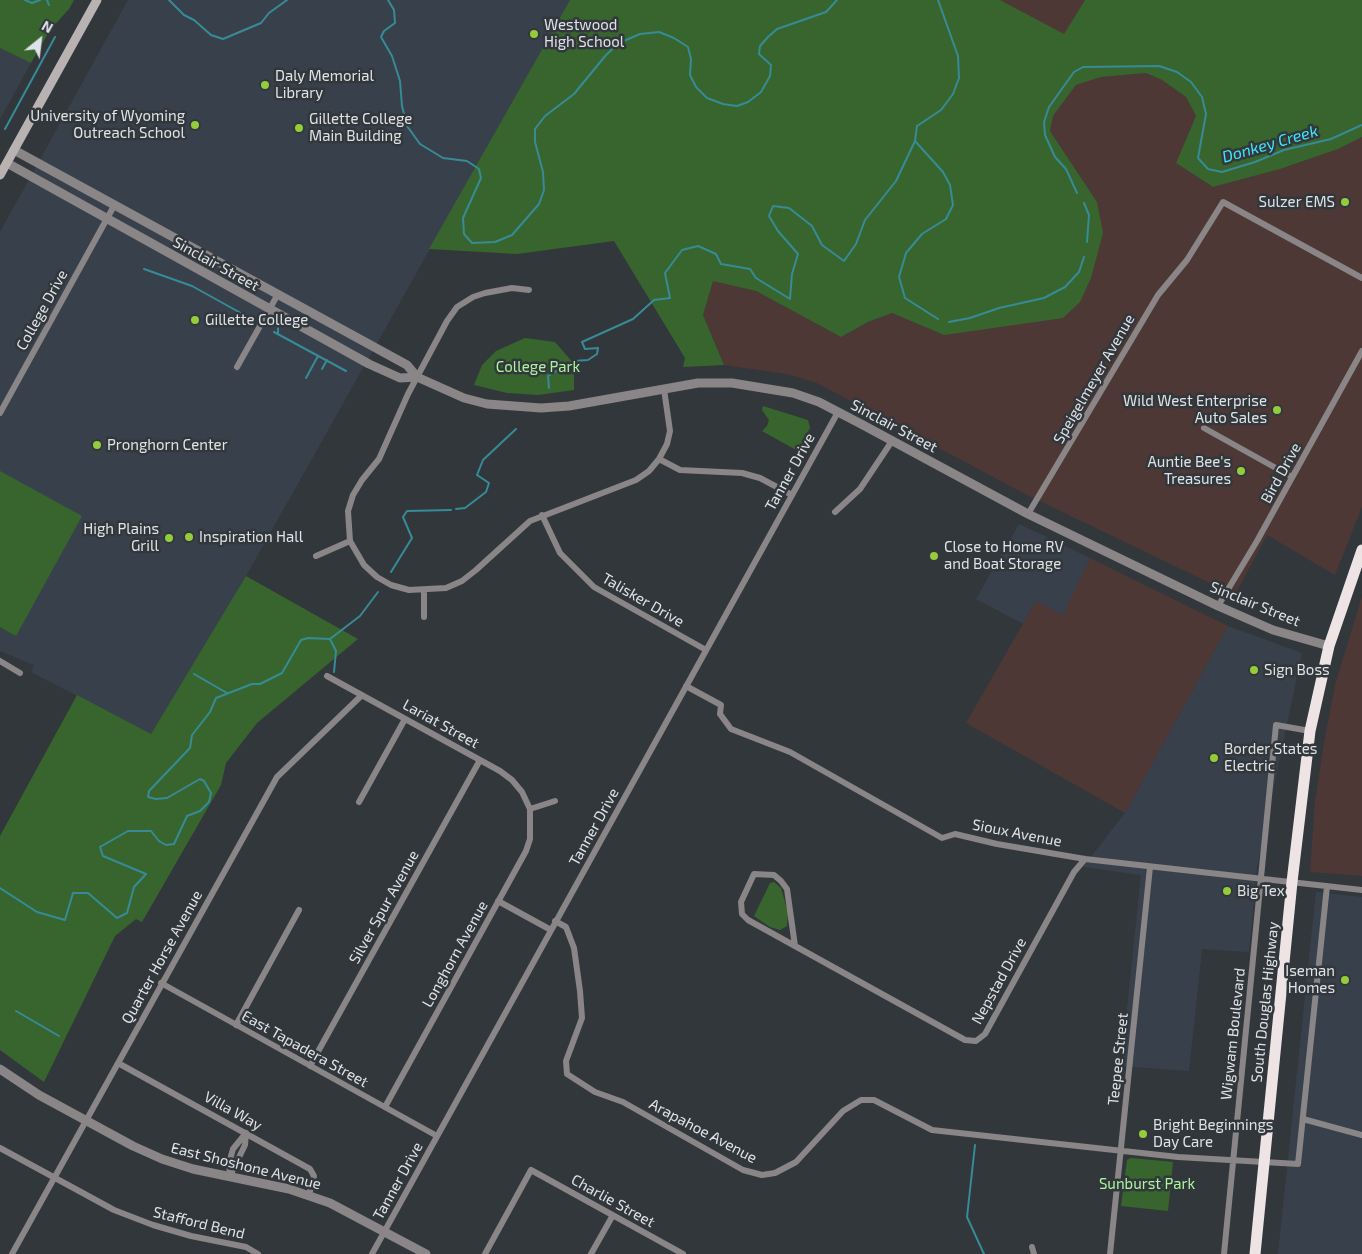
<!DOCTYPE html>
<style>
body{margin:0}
#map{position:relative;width:1362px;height:1254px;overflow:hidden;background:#32373c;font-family:"Exo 2",sans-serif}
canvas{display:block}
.north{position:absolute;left:15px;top:15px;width:50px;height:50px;-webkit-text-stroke:4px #32373c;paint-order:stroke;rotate:29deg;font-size:14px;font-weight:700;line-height:20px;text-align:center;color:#dfe2e6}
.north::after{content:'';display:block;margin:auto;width:18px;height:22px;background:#dfe2e6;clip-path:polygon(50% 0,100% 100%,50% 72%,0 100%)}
</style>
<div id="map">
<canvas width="1362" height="1254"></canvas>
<div class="north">N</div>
</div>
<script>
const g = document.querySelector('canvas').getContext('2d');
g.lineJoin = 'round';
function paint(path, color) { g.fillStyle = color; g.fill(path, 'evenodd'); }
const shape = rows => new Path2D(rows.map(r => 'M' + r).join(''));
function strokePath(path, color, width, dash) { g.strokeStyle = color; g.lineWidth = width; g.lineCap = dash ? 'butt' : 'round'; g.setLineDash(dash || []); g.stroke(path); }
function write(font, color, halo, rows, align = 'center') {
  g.font = font + ' "Exo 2",sans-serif'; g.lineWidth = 5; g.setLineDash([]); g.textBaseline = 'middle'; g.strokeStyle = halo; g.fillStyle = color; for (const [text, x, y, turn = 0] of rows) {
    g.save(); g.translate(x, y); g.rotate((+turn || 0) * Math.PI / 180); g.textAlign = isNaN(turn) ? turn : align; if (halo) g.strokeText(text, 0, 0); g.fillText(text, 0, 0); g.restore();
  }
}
paint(shape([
 [128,0,570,0,246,576,151,734,31,672,34,665,0,651,0,232],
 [0,48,31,63,0,119],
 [1019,524,1090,558,1063,616,1036,601,1023,624,976,599],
 [1228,626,1302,653,1257,867,1249,952,1202,949,1189,1071,1121,1066,1141,875,1083,867,1125,813],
 [1316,892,1362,897,1362,1254,1278,1254]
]), '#38414b');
paint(shape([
 [1000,0,1085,0,1064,35],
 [1146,73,1162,80,1186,97,1196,116,1176,163,1213,187,1280,169,1338,149,1362,137,1362,507,1335,575,1267,535,1235,595,1027,495,817,383,787,374,724,365,703,315,713,280,756,291,841,337,868,322,892,313,944,335,1097,202,1050,131,1053,116,1076,85,1101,77],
 [1090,558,1228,626,1125,813,966,723,1036,601,1063,615],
 [1362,596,1362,876,1310,872,1315,801,1324,743,1335,685]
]), '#4d3836');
paint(shape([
 [0,0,74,0,69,9,50,30,31,63,0,48],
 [570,0,1000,0,1064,34,1085,0,1362,0,1362,137,1338,149,1280,169,1213,187,1176,163,1196,116,1186,97,1162,80,1146,73,1101,77,1076,85,1053,116,1050,131,1097,202,1103,233,1091,278,1080,302,1063,318,944,335,892,313,868,322,841,337,756,291,713,281,703,315,724,365,683,367,685,358,614,241,517,254,429,249],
 [525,338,555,342,574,364,574,390,538,395,507,393,474,385,482,365,496,351],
 [763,406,808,420,810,428,798,451,762,431,767,426,769,420,762,410],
 [0,471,82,516,16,636,0,627],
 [246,576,358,639,257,723,226,763,221,785,142,922,136,919,115,936,44,1082,0,1050,0,836,77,695,151,734],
 [774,882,781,888,788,913,787,926,780,930,770,927,754,916,770,883],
 [1131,1158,1173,1162,1168,1211,1121,1206,1127,1160]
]), '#38652d');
strokePath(shape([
 [25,0,32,3,40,0],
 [47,0,49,5],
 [169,0,184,15,194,20,211,35,223,39,261,23,269,13,287,0],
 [388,0,394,10,395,23,384,31,381,37,392,56,400,81,402,106,407,126,420,144,443,158,467,161,479,169,481,178,463,218,464,234,472,243,495,242,512,235,539,204,544,190,543,172,535,142,535,129,545,116,574,94,606,55,619,43,640,34,659,32,674,38,688,47,691,59,690,75,696,87,707,98,723,104,737,106,748,102,761,92,770,76,771,65,759,54,760,46,768,37,777,29,826,12,837,0],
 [5,129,55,37],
 [1077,193,1066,169,1055,157,1045,135,1044,122,1049,107,1074,72,1083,67,1159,66,1177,72,1191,82,1202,97,1206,114,1198,158,1208,169,1222,172,1255,162,1284,150,1331,139,1362,125],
 [1084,203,1089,215,1087,242],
 [144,269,192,286,248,317],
 [938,319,905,298,899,277,906,253,922,234,946,219,953,205,950,185,943,172,915,141,917,126,941,110,953,94,959,78,958,56,938,0],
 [949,322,970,318,999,308,1044,298,1065,287,1079,272,1084,257],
 [274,332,346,371],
 [278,334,278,326],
 [322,369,327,360],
 [306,378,318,356],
 [549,388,548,376,574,361,588,360,597,354,598,348,585,349,582,342,633,319,654,300,670,298,665,273,682,250,698,246,716,254,721,264,750,269,756,278,790,299,792,274,798,254,778,231,769,216,773,206,789,208,812,226,822,245,844,261,856,244,865,220,896,181,915,141],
 [456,509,465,508,486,492,489,483,477,475,483,460,516,429],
 [391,572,412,538,403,517,407,511,451,510],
 [330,639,336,651,334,672],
 [194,674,227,693],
 [0,888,37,912,65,920,73,893,88,893,117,918,127,913,134,887,146,874,103,856,100,847,128,831,151,831,159,841,166,845,174,844,187,816,200,811,209,802,211,793,204,781,200,779,167,798,156,799,148,797,149,791,190,748,192,735,210,712,216,698,252,684,260,684,282,673,301,640,308,638,330,639,360,616,378,592],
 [16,1011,59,1036],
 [975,1145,967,1217,984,1254]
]), '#368b97', 2);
strokePath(shape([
 [529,290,512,288,485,293,473,297,457,307,447,321,408,394,379,459,362,480,353,495,348,511,350,541,364,565,377,577,391,585,409,590,446,588,462,581,476,570,530,521,636,480,649,471,659,459,667,444,670,431,664,389],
 [237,367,278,294],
 [0,413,115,204],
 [1204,428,1292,477],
 [659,459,680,470,742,473,760,478,792,495],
 [835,512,860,489,892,441],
 [1028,514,1158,295,1187,260,1223,202,1362,278],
 [542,515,560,553,594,587,706,650],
 [316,556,350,541],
 [1218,606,1257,541,1362,351],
 [424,617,424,591],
 [0,661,20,673],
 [327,676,500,771,512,780,522,792,530,809,530,839,526,851,385,1107],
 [686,686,721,705,720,714,731,729,790,752,942,838,955,834,997,844,1085,859,1362,890],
 [359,802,405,719],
 [530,809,555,801],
 [498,901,551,930],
 [555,921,566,927,574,948,580,991,582,1018,566,1061,567,1074,595,1092,623,1102,743,1170,762,1175,775,1173,796,1162,843,1111,861,1100,874,1100,932,1130,1178,1157,1298,1164,1327,886],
 [795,946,787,889,781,881,774,875,754,874,741,902,742,914,748,920,965,1040,976,1041,985,1034,1074,872,1085,859],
 [161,983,437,1136],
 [236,1025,299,910],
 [118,1063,310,1169,314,1176,309,1195],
 [310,1066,480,760],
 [1303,1119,1362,1135],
 [0,1148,114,1210,153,1225,191,1236,246,1247,258,1254],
 [230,1176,245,1145,246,1133],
 [230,1177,229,1163,233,1149,246,1133],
 [1032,1247,1034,1254],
 [12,1254,277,777,362,695],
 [372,1254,838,412],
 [485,1254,531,1170,683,1254],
 [591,1254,613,1215],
 [1110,1254,1150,867],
 [1224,1254,1276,725,1310,731]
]), '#8a8586', 6);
strokePath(shape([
 [14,150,407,365,417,377,464,398,487,404,541,408,569,406,698,383,732,383,793,393,819,402,863,425,1028,514,1218,606,1273,630,1329,646],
 [7,163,369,364,400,378,417,377],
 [0,1069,39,1095,133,1146,162,1159,193,1169,289,1189,330,1203,426,1254]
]), '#8a8586', 9);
strokePath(shape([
 [0,175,97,0]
]), '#b9b2b3', 9);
strokePath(shape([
 [1255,1254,1292,882,1310,731,1329,646,1362,550]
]), '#eee4e6', 11);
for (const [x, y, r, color] of [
 [534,34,5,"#95cc3b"],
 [265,85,5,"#95cc3b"],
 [195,125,5,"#95cc3b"],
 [299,128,5,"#95cc3b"],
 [1345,202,5,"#95cc3b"],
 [195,320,5,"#95cc3b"],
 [1277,410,5,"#95cc3b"],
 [97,445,5,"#95cc3b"],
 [1241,471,5,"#95cc3b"],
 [189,537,5,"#95cc3b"],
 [169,538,5,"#95cc3b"],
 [934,556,5,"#95cc3b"],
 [1254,670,5,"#95cc3b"],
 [1214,758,5,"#95cc3b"],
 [1227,891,5,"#95cc3b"],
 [1345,980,5,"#95cc3b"],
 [1143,1134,5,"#95cc3b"]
]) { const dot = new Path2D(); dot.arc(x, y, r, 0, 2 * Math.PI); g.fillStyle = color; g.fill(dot); strokePath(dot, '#32373c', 2); }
write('15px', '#dfe2e6', '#32373c', [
 ["Westwood",544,25],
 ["High School",544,42],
 ["Daly Memorial",275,76],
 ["Library",275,93],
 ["University of Wyoming",185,116,"right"],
 ["Outreach School",185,133,"right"],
 ["Gillette College",309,119],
 ["Main Building",309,136],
 ["Sulzer EMS",1335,202,"right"],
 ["Gillette College",205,320],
 ["Wild West Enterprise",1267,401,"right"],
 ["Auto Sales",1267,418,"right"],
 ["Pronghorn Center",107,445],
 ["Auntie Bee's",1231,462,"right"],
 ["Treasures",1231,479,"right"],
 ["High Plains",159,529,"right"],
 ["Grill",159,546,"right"],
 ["Inspiration Hall",199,537],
 ["Close to Home RV",944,547],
 ["and Boat Storage",944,564],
 ["Sign Boss",1264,670],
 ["Border States",1224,749],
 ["Electric",1224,766],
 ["Big Tex",1237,891],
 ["Iseman",1335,971,"right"],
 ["Homes",1335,988,"right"],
 ["Bright Beginnings",1153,1125],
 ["Day Care",1153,1142]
], 'left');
write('15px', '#dfe2e6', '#32373c', [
 ["Sinclair Street",216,264,29],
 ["College Drive",42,310,-61],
 ["Speigelmeyer Avenue",1094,379,-60],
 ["Sinclair Street",894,426,28],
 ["Tanner Drive",790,472,-61],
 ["Bird Drive",1281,473,-61],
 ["Talisker Drive",643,600,30],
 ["Sinclair Street",1255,604,22],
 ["Lariat Street",441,724,29],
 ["Tanner Drive",594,827,-61],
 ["Sioux Avenue",1017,833,11],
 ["Silver Spur Avenue",384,907,-61],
 ["Longhorn Avenue",455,954,-61],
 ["Quarter Horse Avenue",162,957,-61],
 ["Nepstad Drive",999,981,-61],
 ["South Douglas Highway",1265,1002,-84],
 ["Wigwam Boulevard",1233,1034,-84],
 ["East Tapadera Street",305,1049,29],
 ["Teepee Street",1118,1059,-84],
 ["Villa Way",233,1111,29],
 ["Arapahoe Avenue",703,1131,28],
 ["East Shoshone Avenue",246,1166,14],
 ["Tanner Drive",398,1181,-61],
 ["Charlie Street",613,1201,29],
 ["Stafford Bend",199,1223,14]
]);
write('15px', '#aef49e', '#32373c', [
 ["College Park",538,367],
 ["Sunburst Park",1147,1184]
]);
write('italic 16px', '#3fe5f9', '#32373c', [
 ["Donkey Creek",1270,144,-16]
]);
</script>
